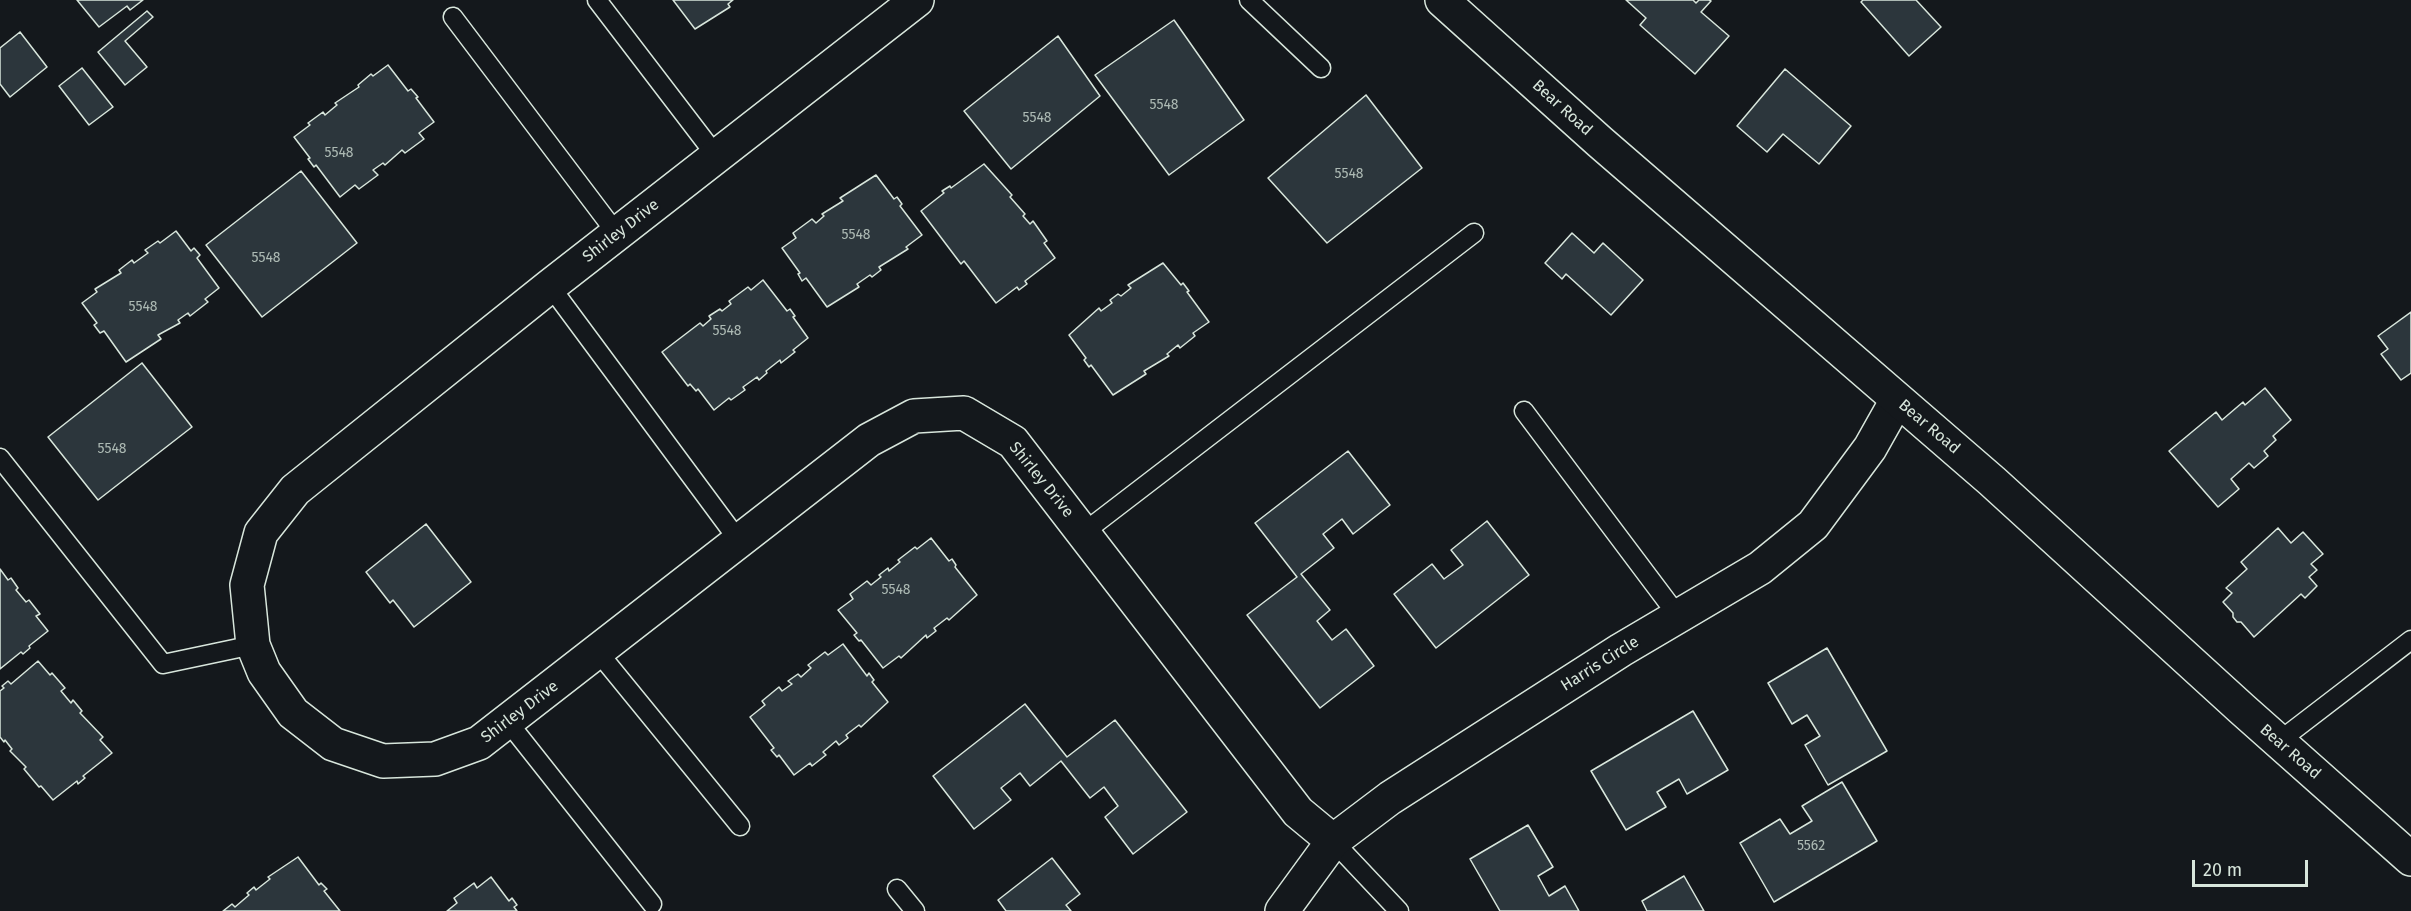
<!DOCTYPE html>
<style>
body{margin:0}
#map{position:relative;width:2411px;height:911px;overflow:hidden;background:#14181c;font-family:"Fira Sans",sans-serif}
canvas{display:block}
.scale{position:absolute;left:2192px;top:860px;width:116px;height:27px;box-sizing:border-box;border:3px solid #d8e6dc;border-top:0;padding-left:8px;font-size:18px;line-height:21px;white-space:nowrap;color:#d8e6dc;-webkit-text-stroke:4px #14181c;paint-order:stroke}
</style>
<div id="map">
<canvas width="2411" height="911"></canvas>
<div class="scale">20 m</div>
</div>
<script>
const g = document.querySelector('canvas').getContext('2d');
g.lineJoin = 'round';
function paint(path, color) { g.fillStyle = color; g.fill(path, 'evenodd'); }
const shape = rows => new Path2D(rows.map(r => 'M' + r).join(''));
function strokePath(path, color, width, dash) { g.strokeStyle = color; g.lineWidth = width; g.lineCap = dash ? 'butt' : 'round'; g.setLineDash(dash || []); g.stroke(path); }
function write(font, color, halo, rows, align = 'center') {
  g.font = font + ' "Fira Sans",sans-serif'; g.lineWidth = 4.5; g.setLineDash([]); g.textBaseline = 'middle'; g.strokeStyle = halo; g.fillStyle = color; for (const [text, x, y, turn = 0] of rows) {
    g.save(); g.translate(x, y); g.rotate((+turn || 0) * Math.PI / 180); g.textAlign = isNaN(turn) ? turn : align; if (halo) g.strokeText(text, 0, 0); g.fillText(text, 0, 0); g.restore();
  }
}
const building = shape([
 [77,0,143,0,130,10,127,6,99,27,77,0],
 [673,0,733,0,728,4,730,7,695,29,673,0],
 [1626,0,1693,0,1696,3,1699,0,1709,0,1711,1,1701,12,1729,36,1695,74,1640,25,1646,18,1626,0],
 [1863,0,1916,0,1941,27,1909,56,1861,2,1863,0],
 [147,11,153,17,125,41,147,67,125,85,98,52,147,11],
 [1174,20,1244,120,1169,175,1095,75,1174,20],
 [20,32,47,67,10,97,0,84,0,48,20,32],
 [1058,36,1100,96,1011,169,964,111,1058,36],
 [388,65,408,91,411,89,418,97,416,98,434,122,419,133,424,139,405,153,402,150,385,165,383,163,373,170,378,175,359,189,355,185,340,197,316,165,314,167,308,159,310,158,294,137,310,125,308,123,323,112,325,115,337,105,335,103,359,87,358,85,371,74,373,76,388,65],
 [82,68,113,107,89,125,59,86,82,68],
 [1785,69,1851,126,1819,164,1783,134,1767,152,1737,126,1785,69],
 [1366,95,1422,168,1327,243,1268,178,1366,95],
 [984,164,1012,195,1010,197,1025,214,1023,216,1030,224,1033,221,1047,241,1044,243,1055,258,1025,281,1027,284,1019,290,1017,287,996,303,964,261,961,264,921,211,944,193,942,191,950,186,951,188,984,164],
 [301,171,357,243,262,317,206,245,301,171],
 [876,175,894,199,897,197,902,204,900,206,922,235,906,247,908,249,879,267,881,270,872,277,870,275,857,284,859,287,827,307,806,278,802,281,798,274,800,273,782,248,796,238,793,233,812,219,816,223,824,216,822,214,843,201,840,198,876,175],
 [176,231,191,251,194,248,200,255,197,258,219,288,205,299,208,302,190,316,188,313,178,320,180,323,158,335,161,339,126,362,104,331,100,333,94,325,97,323,82,303,97,292,95,289,121,273,119,270,132,260,134,263,148,253,145,250,158,241,160,243,176,231],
 [1572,233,1594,253,1603,243,1643,280,1611,315,1566,274,1562,279,1545,263,1572,233],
 [1163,263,1181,285,1183,283,1189,291,1187,292,1209,322,1193,333,1195,336,1180,348,1178,345,1167,354,1169,356,1144,371,1146,374,1113,395,1091,365,1089,367,1084,360,1086,358,1069,335,1099,308,1101,311,1112,303,1110,300,1118,294,1121,296,1131,288,1128,285,1163,263],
 [763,280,787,311,790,309,795,316,793,317,808,338,793,350,795,352,781,363,780,360,766,371,767,373,759,380,757,377,743,387,745,390,731,400,729,398,714,410,698,389,696,391,690,384,688,386,662,352,700,323,703,326,711,319,709,316,720,309,722,311,731,304,729,301,748,287,751,290,763,280],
 [2411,312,2411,373,2401,380,2381,354,2388,349,2378,336,2411,312],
 [142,363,192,427,98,500,48,437,142,363],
 [2265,388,2291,420,2273,436,2276,440,2264,451,2268,456,2254,468,2249,463,2231,479,2239,489,2218,507,2169,451,2216,412,2222,420,2243,402,2245,405,2265,388],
 [1348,451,1390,505,1353,534,1342,519,1323,534,1334,548,1301,574,1330,610,1317,621,1332,640,1346,629,1374,666,1320,708,1247,615,1297,577,1255,523,1348,451],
 [1487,521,1529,575,1436,648,1394,594,1432,564,1444,579,1463,565,1451,550,1487,521],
 [426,524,471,582,414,627,393,600,390,603,366,572,426,524],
 [2278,528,2291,543,2303,532,2323,554,2311,564,2317,570,2309,577,2317,586,2305,598,2301,594,2254,637,2241,622,2237,622,2233,617,2233,613,2223,602,2232,593,2226,588,2247,569,2241,562,2278,528],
 [931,538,949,561,952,559,956,565,955,567,977,595,949,620,947,618,934,628,936,631,927,638,926,635,901,658,899,656,883,668,861,640,859,641,854,635,857,633,838,610,853,599,850,594,867,581,871,585,881,577,879,575,888,568,889,571,900,562,898,560,915,547,917,549,931,538],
 [0,569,8,580,11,578,18,588,16,590,26,602,29,600,40,614,36,616,48,631,29,646,30,648,23,654,21,652,0,669,0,569],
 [843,644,867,676,869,673,874,680,872,682,888,702,861,727,859,725,846,735,848,738,839,745,836,741,823,752,826,755,812,766,810,763,794,775,779,755,777,757,771,750,774,748,750,717,765,705,762,701,779,687,782,691,792,684,788,681,798,674,801,677,811,668,808,665,825,652,828,655,843,644],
 [1827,648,1887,751,1828,785,1805,745,1820,736,1807,715,1792,724,1768,683,1827,648],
 [38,661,50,675,52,673,65,688,61,691,71,703,73,700,82,711,80,713,103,737,100,740,112,753,83,776,85,778,78,784,77,781,53,800,41,786,39,787,24,769,26,767,10,751,12,749,5,740,4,742,0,737,0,691,4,688,2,686,8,681,11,684,38,661],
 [1025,704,1067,757,1115,720,1187,812,1133,854,1105,817,1118,806,1104,787,1090,798,1061,761,1030,786,1020,773,1001,788,1011,800,974,829,933,776,1025,704],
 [1693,711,1728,770,1687,794,1679,779,1657,792,1666,807,1626,830,1591,771,1693,711],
 [1842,782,1877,841,1774,902,1740,843,1780,819,1790,834,1812,821,1802,806,1842,782],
 [1528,825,1553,867,1538,876,1549,896,1565,886,1579,911,1500,911,1470,859,1528,825],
 [298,857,319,885,321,883,327,889,324,891,340,911,223,911,232,904,235,907,249,895,247,893,254,887,256,890,270,879,268,877,298,857],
 [1052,858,1080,894,1066,905,1071,911,1006,911,998,900,1052,858],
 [1684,876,1704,911,1647,911,1642,901,1684,876],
 [491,877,509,901,512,898,517,905,514,907,517,911,447,911,457,903,454,898,474,883,477,888,491,877]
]);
paint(building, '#2c363c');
strokePath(building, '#d8e6dc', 1.5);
const service = shape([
 [597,0,717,157],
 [1249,0,1321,68],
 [453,17,617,234],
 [550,286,739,541],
 [1524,411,1678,616],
 [0,458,163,664,253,645],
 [1083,533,1474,233],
 [598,652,740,826],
 [508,722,652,904],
 [2278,742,2411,640],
 [1333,841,1399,911],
 [897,889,915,911]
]);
const minor = shape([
 [917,0,550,286,295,490,261,533,247,585,253,645,264,672,293,713,333,744,383,761,435,759,479,743,869,440,914,416,964,413,1013,442,1298,812,1333,841],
 [1282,911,1333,841,1390,798,1621,650,1760,568,1813,525,1870,448,1897,400]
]);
const secondary = shape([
 [1442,0,1600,142,1992,481,2242,709,2411,859]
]);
strokePath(service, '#d8e6dc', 21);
strokePath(minor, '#d8e6dc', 36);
strokePath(secondary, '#d8e6dc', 36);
strokePath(service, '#14181c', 18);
strokePath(minor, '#14181c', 33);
strokePath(secondary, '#14181c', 33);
write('14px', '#adbab4', null, [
 ["5548",1164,105],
 ["5548",1037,118],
 ["5548",339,153],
 ["5548",1349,174],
 ["5548",856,235],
 ["5548",266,258],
 ["5548",143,307],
 ["5548",727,331],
 ["5548",112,449],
 ["5548",896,590],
 ["5562",1811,846]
]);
write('16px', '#d8e6dc', '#14181c', [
 ["Bear Road",1562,108,42],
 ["Shirley Drive",621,231,-38],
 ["Bear Road",1929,427,40],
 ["Shirley Drive",1041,480,51],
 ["Harris Circle",1600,664,-32],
 ["Shirley Drive",520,712,-37],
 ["Bear Road",2290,752,41]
]);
</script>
